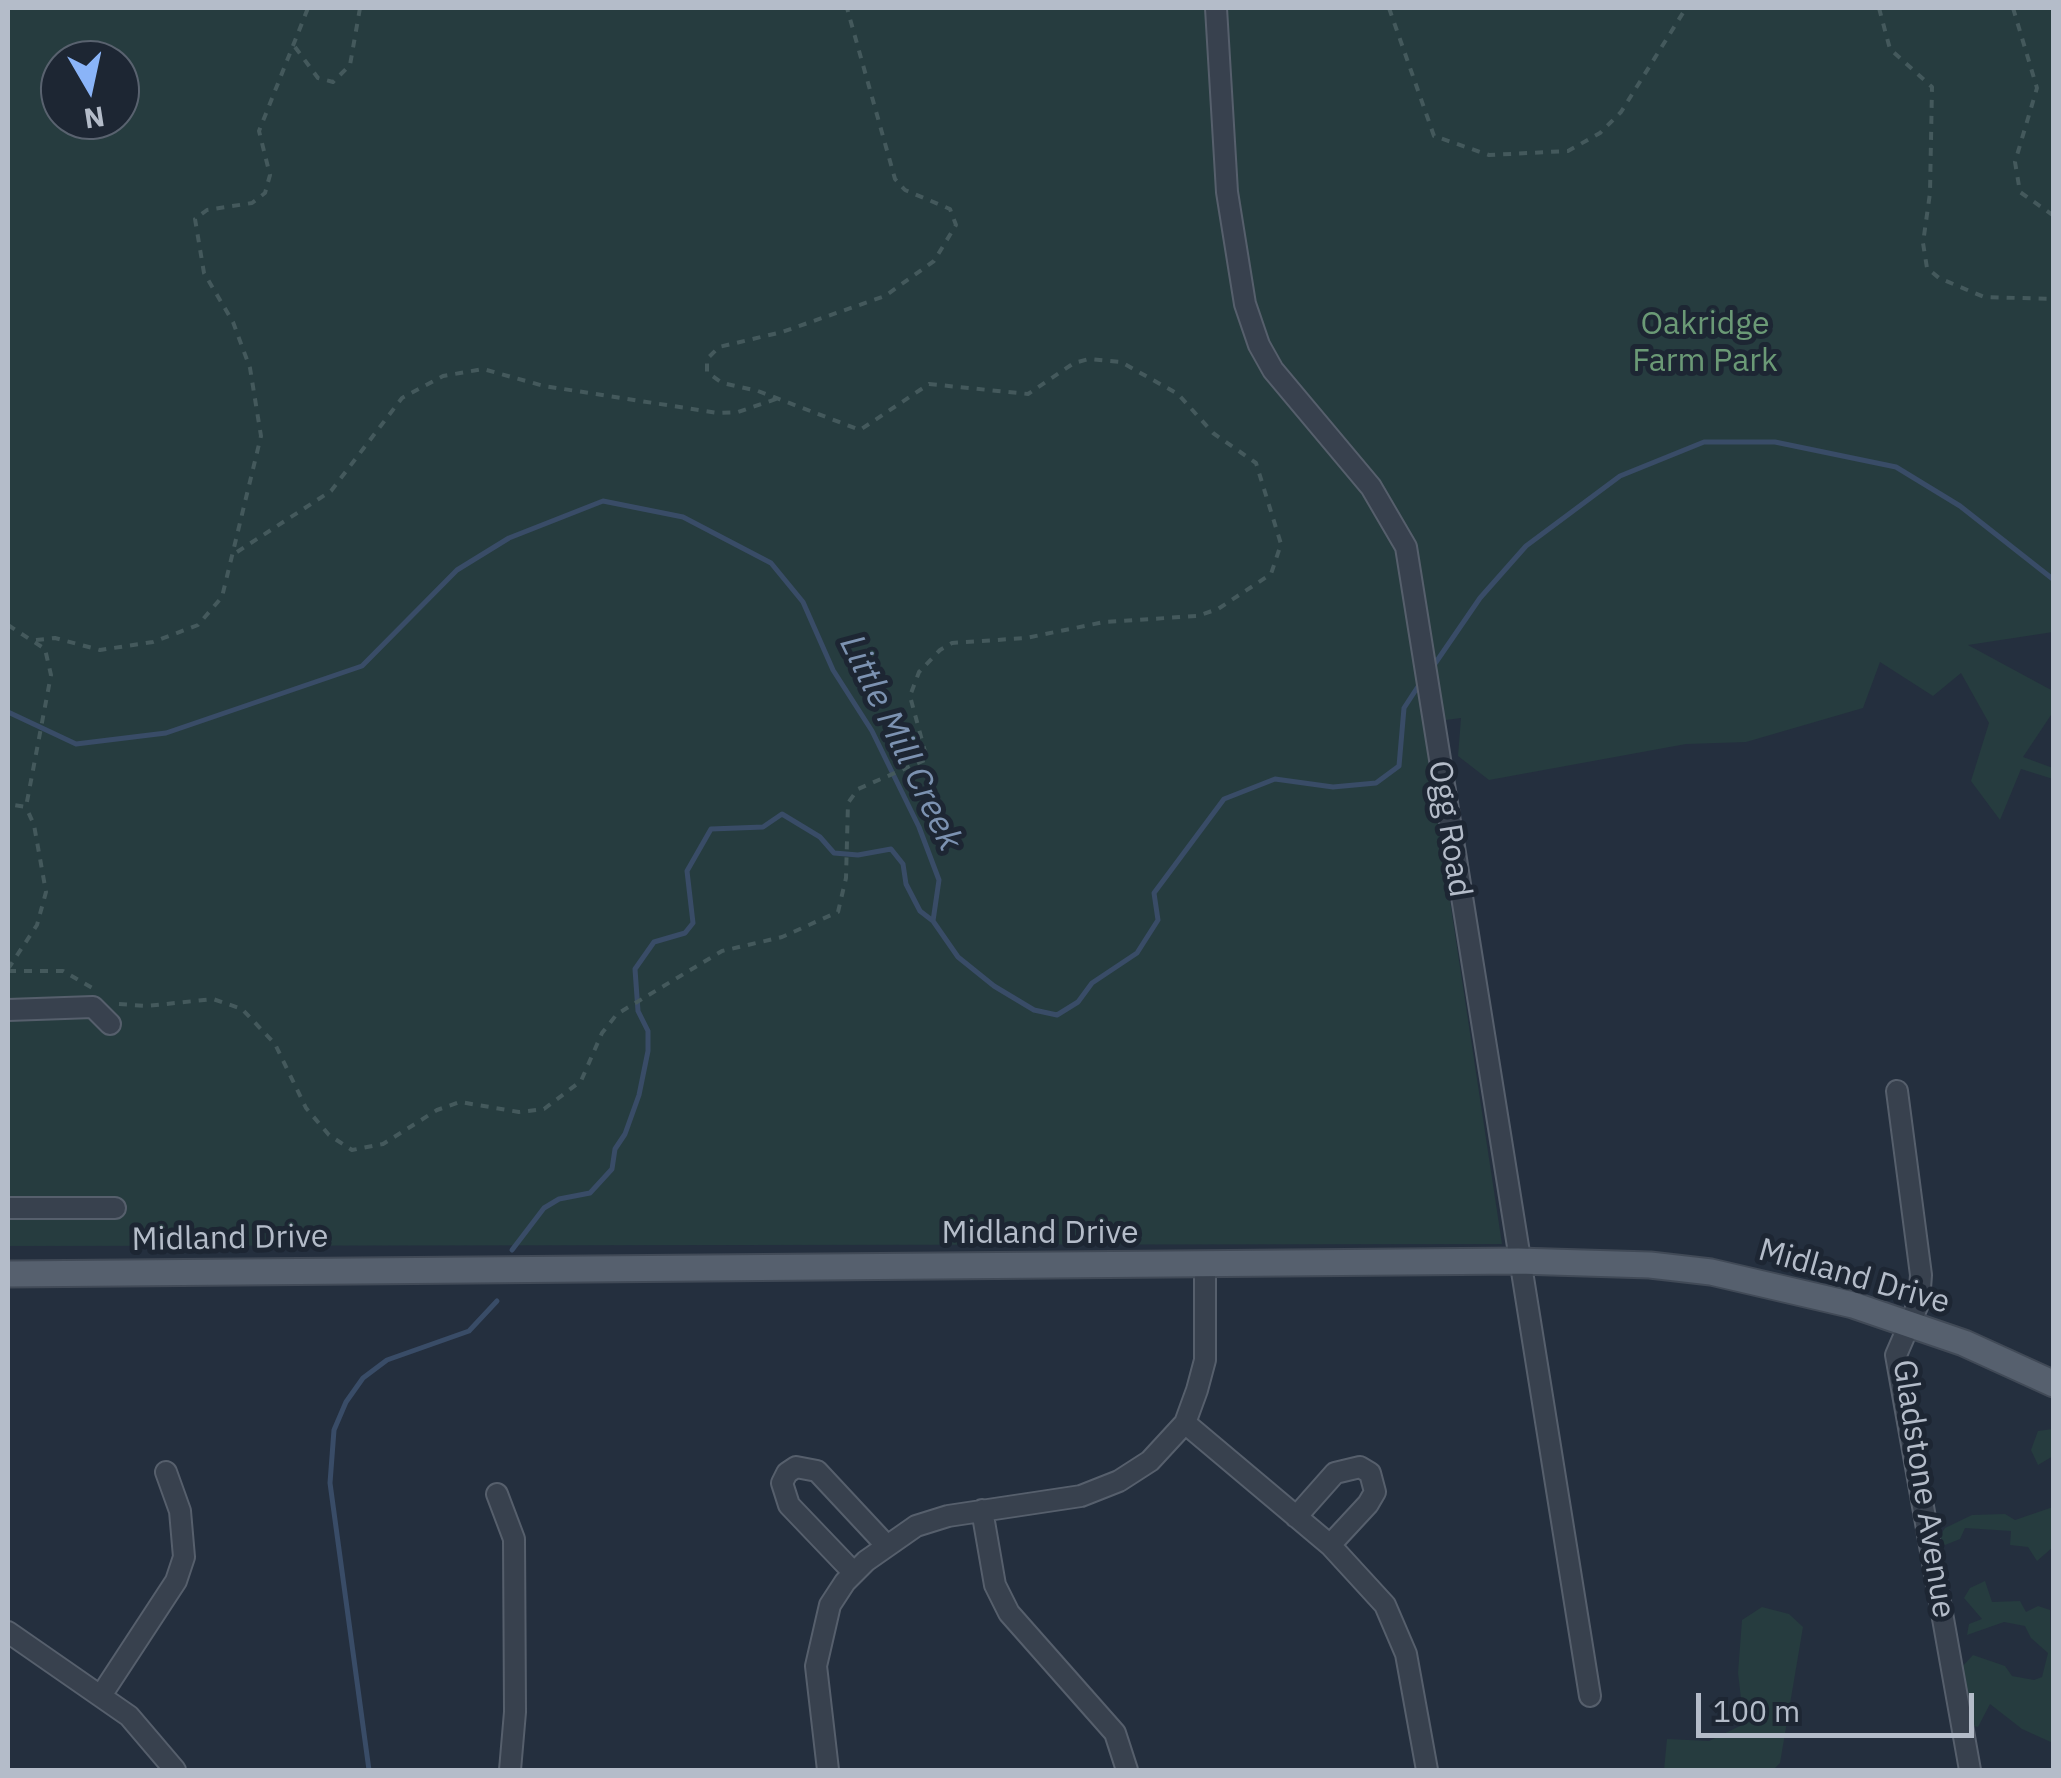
<!DOCTYPE html>
<style>
body{margin:0}
#map{position:relative;width:2061px;height:1778px;overflow:hidden;background:#242f3e;font-family:"IBM Plex Sans",sans-serif}
canvas{display:block}
.frame{position:absolute;inset:0;border:10px solid #b4bcc9;pointer-events:none}
.north{position:absolute;left:40px;top:40px;width:100px;height:100px;box-sizing:border-box;background:#1d2633;border:2px solid #59626f;border-radius:50%;rotate:171deg;font-size:28px;font-weight:700;line-height:40px;text-align:center;color:#b4bcc9}
.north::after{content:'';display:block;margin:auto;width:35px;height:45px;background:#8ab4f8;clip-path:polygon(50% 0,100% 100%,50% 72%,0 100%)}
.scale{position:absolute;left:1696px;top:1693px;width:278px;height:45px;box-sizing:border-box;border:5px solid #b4bcc9;border-top:0;padding-left:12px;font-size:30px;line-height:35px;white-space:nowrap;color:#b4bcc9;-webkit-text-stroke:8px #1d2633;paint-order:stroke}
</style>
<div id="map">
<canvas width="2061" height="1778"></canvas>
<div class="frame"></div>
<div class="north">N</div>
<div class="scale">100 m</div>
</div>
<script>
const g = document.querySelector('canvas').getContext('2d');
g.lineJoin = 'round';
function paint(path, color) { g.fillStyle = color; g.fill(path, 'evenodd'); }
const shape = rows => new Path2D(rows.map(r => 'M' + r).join(''));
function strokePath(path, color, width, dash) { g.strokeStyle = color; g.lineWidth = width; g.lineCap = dash ? 'butt' : 'round'; g.setLineDash(dash || []); g.stroke(path); }
function write(font, color, halo, rows, align = 'center') {
  g.font = font + ' "IBM Plex Sans",sans-serif'; g.lineWidth = 10; g.setLineDash([]); g.textBaseline = 'middle'; g.strokeStyle = halo; g.fillStyle = color; for (const [text, x, y, turn = 0] of rows) {
    g.save(); g.translate(x, y); g.rotate((+turn || 0) * Math.PI / 180); g.textAlign = isNaN(turn) ? turn : align; if (halo) g.strokeText(text, 0, 0); g.fillText(text, 0, 0); g.restore();
  }
}
paint(shape([
 [8,8,2053,8,2053,632,1968,645,2053,691,2053,712,2023,757,2053,768,2053,779,2021,769,2000,820,1971,781,1989,723,1961,673,1933,696,1880,662,1863,708,1746,742,1686,744,1489,780,1458,756,1461,718,1423,723,1502,1244,8,1246],
 [60,60,120,60,120,120,60,120],
 [2053,1415,2053,1456,2038,1465,2031,1450,2038,1431,2053,1429],
 [2053,1507,2053,1547,2037,1561,2028,1547,2010,1545,2011,1531,1965,1528,1960,1539,1945,1545,1937,1540,1945,1528,1972,1515,2005,1514,2015,1520],
 [1985,1581,1992,1602,2020,1601,2026,1612,2038,1606,2050,1610,2053,1743,2022,1729,1990,1704,1978,1727,1967,1724,1967,1686,1960,1669,1973,1655,2005,1666,2012,1676,2034,1680,2042,1677,2048,1653,2031,1638,2025,1626,2004,1622,1967,1635,1969,1624,1982,1619,1964,1598,1970,1588],
 [1762,1607,1789,1614,1803,1627,1780,1763,1773,1770,1664,1770,1667,1739,1709,1741,1744,1724,1738,1673,1742,1620]
]), '#263c3f');
strokePath(shape([
 [1432,668,1480,598,1526,546,1620,476,1704,442,1775,442,1896,467,1960,506,2054,580],
 [8,712,76,744,166,733,362,666,457,570,509,538,603,501,683,517,771,563,803,602,833,670,872,731,919,827,939,880,933,921,958,957,994,986,1034,1010,1057,1015,1078,1002,1092,983,1137,953,1158,920,1154,893,1224,799,1275,779,1333,787,1376,783,1399,766,1404,708,1419,685],
 [512,1250,544,1208,559,1199,590,1193,612,1169,615,1149,625,1134,639,1095,648,1051,648,1031,638,1011,635,969,654,942,685,933,693,923,687,871,711,829,763,827,782,814,820,837,834,853,858,855,891,849,903,864,906,884,920,911,933,921],
 [369,1770,330,1483,334,1430,346,1402,363,1378,387,1360,469,1331,497,1301]
]), '#394c67', 5);
const minor = shape([
 [1216,8,1227,192,1245,304,1259,345,1273,370,1371,487,1406,547,1590,1696],
 [8,1010,93,1007,110,1024],
 [1897,1091,1921,1275,1919,1302,1896,1355,1970,1770],
 [8,1208,115,1208],
 [1185,1423,1330,1545,1385,1605,1406,1654,1427,1770],
 [497,1494,514,1539,515,1712,510,1770],
 [982,1510,995,1585,1009,1613,1115,1733,1127,1770],
 [1296,1517,1335,1473,1360,1467,1370,1473,1375,1492,1368,1504,1330,1545],
 [854,1573,789,1505,782,1483,787,1473,796,1467,817,1471,886,1545],
 [8,1632,129,1716,175,1770],
 [102,1694,176,1581,184,1557,180,1511,166,1472],
 [828,1770,816,1666,830,1605,845,1582,866,1561,916,1526,948,1516,1081,1496,1119,1481,1150,1461,1185,1423,1197,1390,1205,1360,1205,1266]
]);
const major = shape([
 [8,1274,1518,1261,1650,1265,1711,1272,1853,1305,1964,1343,2054,1384]
]);
strokePath(minor, '#565f6c', 24);
strokePath(major, '#414a57', 29);
strokePath(shape([
 [1389,8,1434,136,1489,155,1568,151,1600,133,1621,112,1686,8],
 [1879,8,1890,49,1932,87,1930,193,1923,243,1927,268,1939,278,1984,297,2054,299],
 [2013,8,2037,88,2015,162,2020,192,2054,216],
 [295,47,318,78,333,82,350,65,360,8],
 [237,552,331,491,402,398,443,376,483,369,544,386,718,413,738,412,779,398],
 [8,625,45,649,51,675,26,807,8,804],
 [36,640,55,638,100,650,153,642,198,625,222,597,261,436,250,368,233,322,204,273,195,219,207,210,252,203,265,193,270,175,259,131,308,8],
 [8,969,37,925,46,892,34,825,26,807],
 [8,971,63,971,94,989],
 [119,1004,147,1006,213,999,242,1009,275,1044,306,1108,329,1135,352,1150,383,1144,437,1110,460,1102,519,1112,544,1109,581,1081,602,1033,617,1014,722,951,782,937,838,912,846,878,848,803,858,789,927,759,910,696,919,672,940,650,952,643,1026,638,1104,622,1197,616,1218,609,1271,574,1281,544,1256,463,1213,433,1178,394,1121,362,1089,359,1074,363,1028,394,929,384,860,430,758,391,722,383,707,372,707,359,719,347,782,332,885,296,934,261,956,225,950,209,905,190,895,179,847,8]
]), '#44595c', 4, [8, 8]);
strokePath(minor, '#38414e', 20);
strokePath(major, '#56606e', 25);
write('32px', '#6b9a76', '#1d2633', [
 ["Oakridge",1705,325],
 ["Farm Park",1705,362]
]);
write('32px', '#b4bcc9', '#1d2633', [
 ["Ogg Road",1449,829,81],
 ["Midland Drive",1040,1234],
 ["Midland Drive",230,1239,-1],
 ["Midland Drive",1854,1277,16],
 ["Gladstone Avenue",1923,1489,81]
]);
write('italic 35px', '#7c92b1', '#1d2633', [
 ["Little Mill Creek",900,743,64]
]);
</script>
